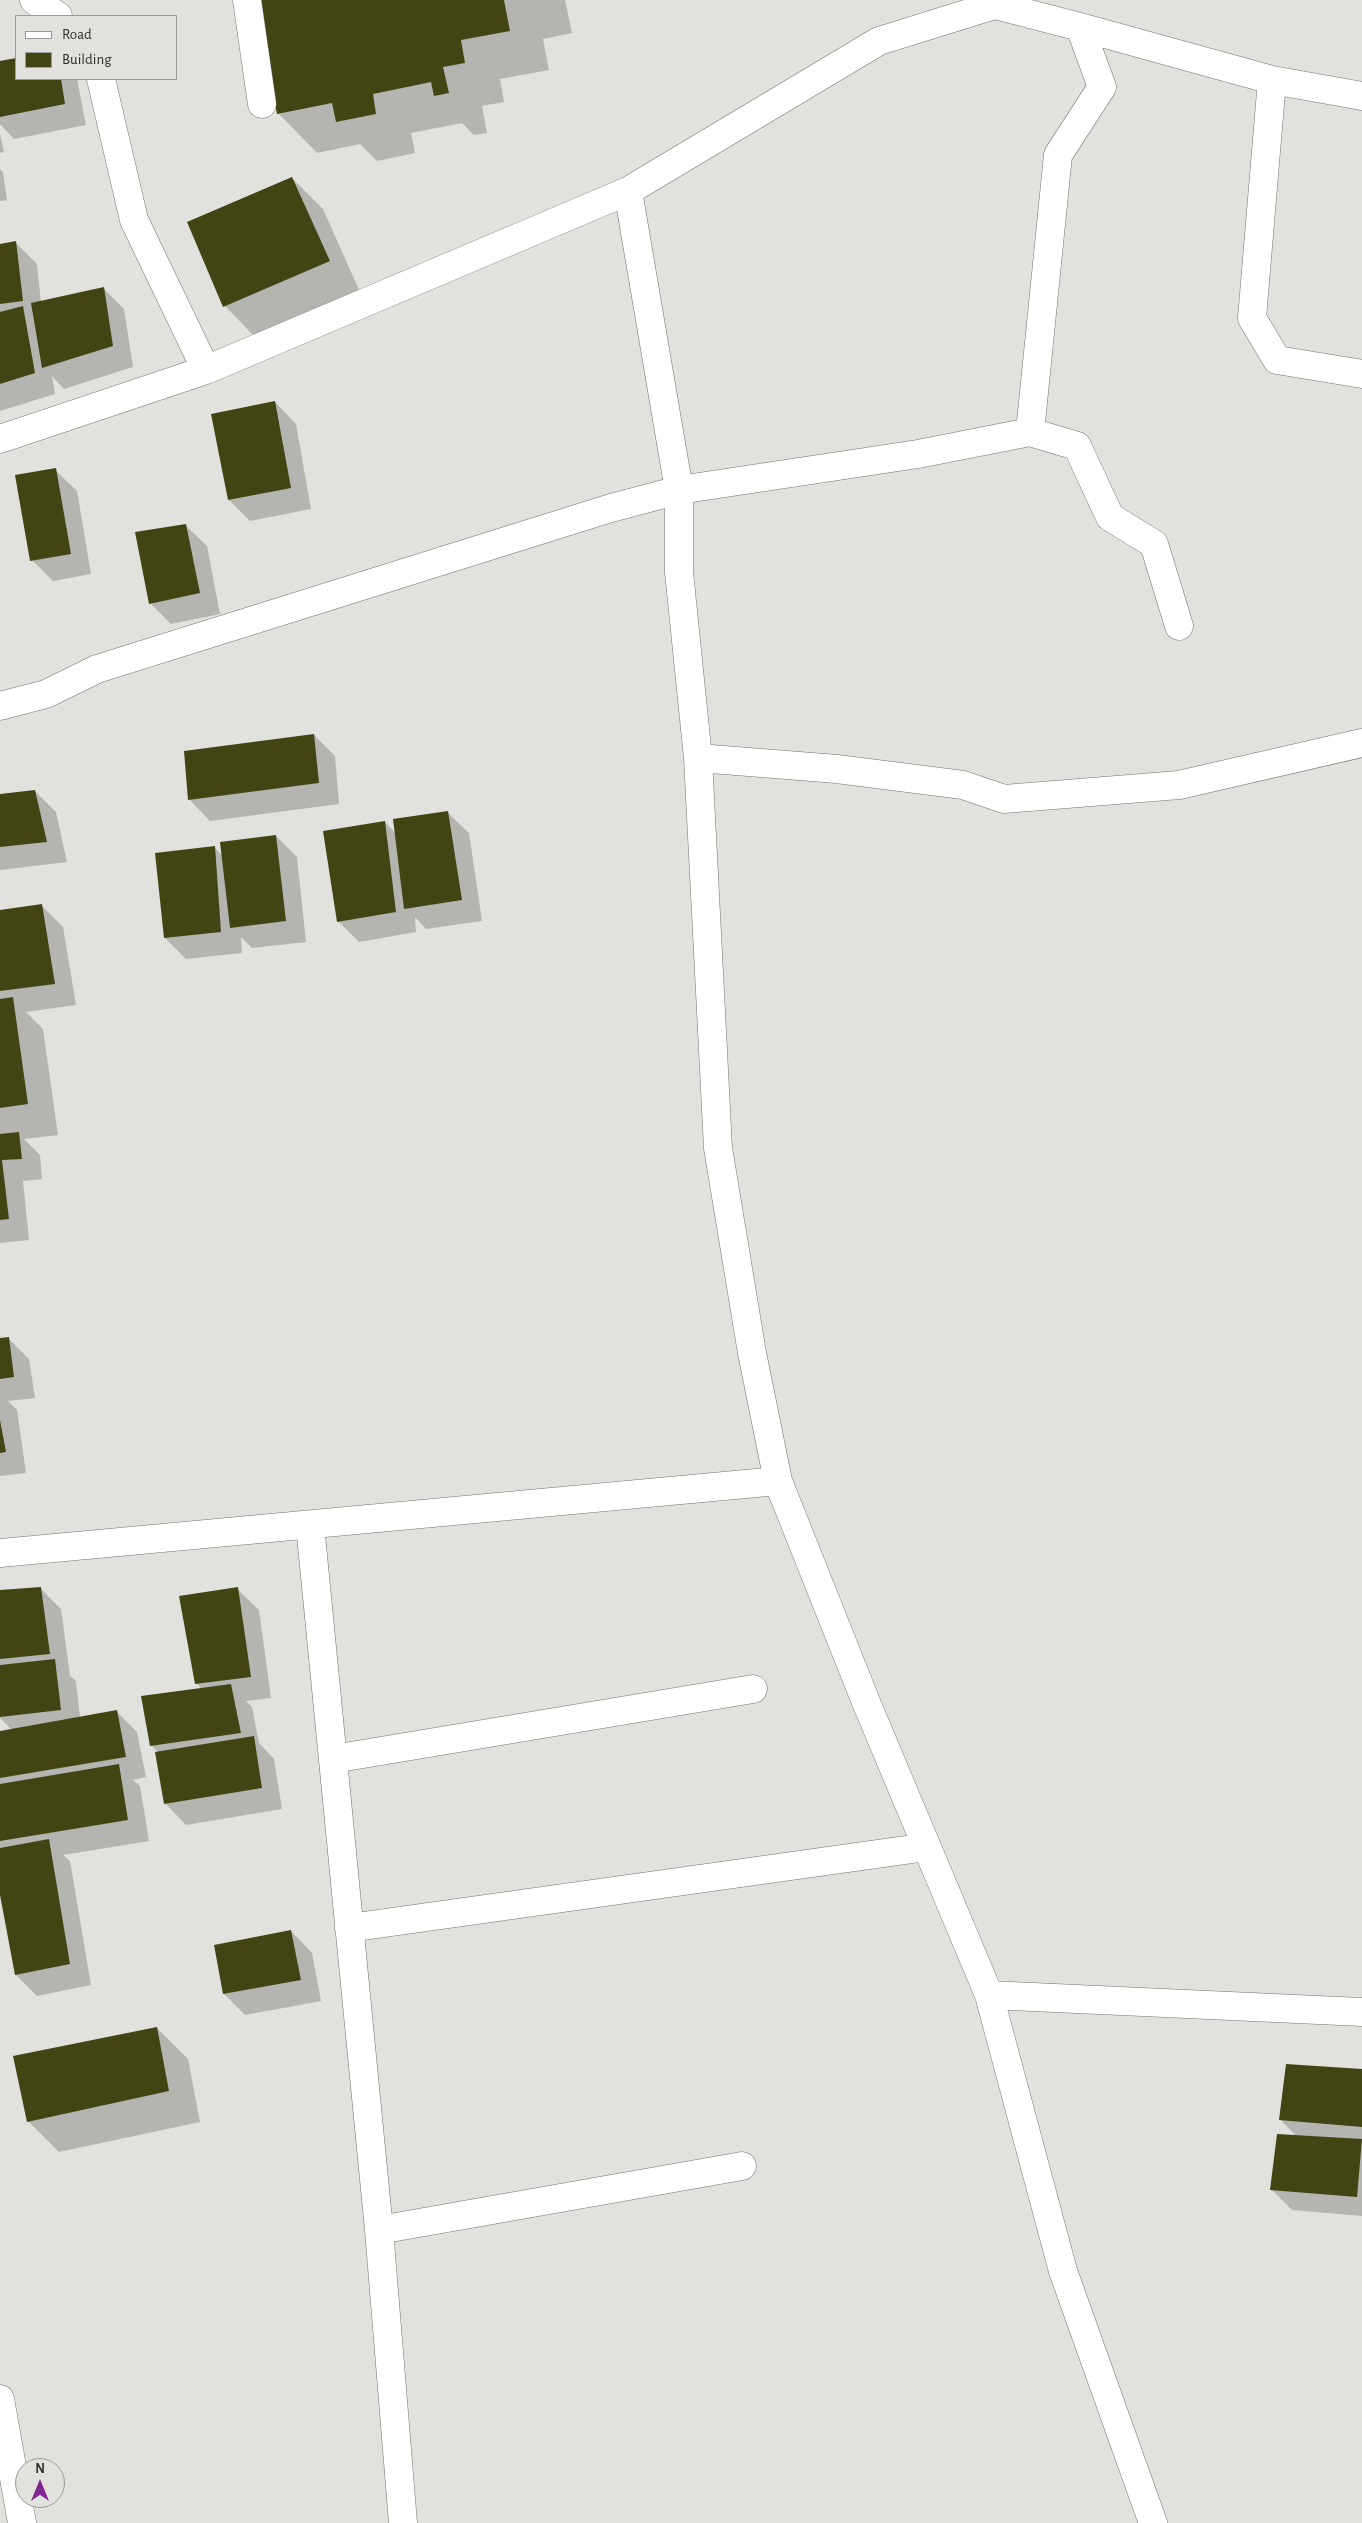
<!DOCTYPE html>
<style>
body{margin:0}
#map{position:relative;width:1362px;height:2523px;overflow:hidden;background:#e1e2de;font-family:"Alegreya Sans",sans-serif}
canvas{display:block}
.legend{position:absolute;left:15px;top:15px;width:162px;height:65px;box-sizing:border-box;background:#e1e2de;border:1px solid #9a9a97;margin:0;padding:6px 9px;list-style:none;font-size:15px;color:#2f2f2d}
.legend li{display:flex;align-items:center;gap:10px;height:25px}
.legend b{width:25px;border:1px solid #9a9a97}
.north{position:absolute;left:15px;top:2458px;width:50px;height:50px;box-sizing:border-box;background:#e1e2de;border:1px solid #9a9a97;border-radius:50%;rotate:0deg;font-size:14px;font-weight:700;line-height:20px;text-align:center;color:#2f2f2d}
.north::after{content:'';display:block;margin:auto;width:18px;height:22px;background:#812793;clip-path:polygon(50% 0,100% 100%,50% 72%,0 100%)}
</style>
<div id="map">
<canvas width="1362" height="2523"></canvas>
<ul class="legend">
<li><b style="height:6px;background:#fff"></b>Road</li>
<li><b style="height:14px;background:#434414"></b>Building</li>
</ul>
<div class="north">N</div>
</div>
<script>
const g = document.querySelector('canvas').getContext('2d');
g.lineJoin = 'round';
function paint(path, color) { g.fillStyle = color; g.fill(path, 'evenodd'); }
const shape = rows => new Path2D(rows.map(r => 'M' + r).join(''));
function strokePath(path, color, width, dash) { g.strokeStyle = color; g.lineWidth = width; g.lineCap = dash ? 'butt' : 'round'; g.setLineDash(dash || []); g.stroke(path); }
paint(shape([
 [255,0,565,0,572,33,543,39,549,70,500,79,504,102,482,106,487,133,474,135,462,123,411,133,415,153,377,161,360,144,317,153,278,113],
 [16,59,16,79,77,79,86,125,14,139,0,124,0,62],
 [0,134,4,152,0,153],
 [0,169,3,172,7,200,0,201],
 [292,178,323,209,360,292,255,337,225,306,189,222],
 [16,243,37,264,41,302,103,288,124,309,133,367,64,389,52,376,55,394,0,411,0,245],
 [275,402,296,424,311,509,250,521,229,500],
 [55,470,77,491,91,574,53,581,32,560],
 [185,525,207,546,220,614,171,624,150,603],
 [314,735,335,756,339,804,210,821,189,799],
 [35,791,56,812,67,862,0,870,0,795],
 [447,812,469,833,482,921,426,929,415,917,416,932,359,942,338,921,385,822,396,834],
 [276,836,297,857,306,942,252,948,241,937,242,953,186,959,165,938,156,854,214,847,223,856],
 [42,906,63,927,76,1005,26,1012,43,1029,58,1135,24,1139,40,1155,42,1179,23,1181,29,1240,0,1243,0,911],
 [8,1338,29,1359,35,1398,8,1401,17,1410,26,1473,0,1476,0,1339],
 [40,1588,61,1609,70,1676,76,1681,80,1718,116,1711,137,1732,146,1777,133,1780,140,1786,149,1841,63,1855,70,1861,91,1985,37,1996,16,1975,0,1888,0,1732,12,1730,0,1718,0,1591],
 [237,1589,259,1610,271,1698,246,1701,252,1707,259,1743,274,1759,282,1809,186,1825,165,1803,159,1753,151,1745,202,1689,196,1683],
 [291,1931,312,1953,321,2001,245,2015,224,1994],
 [157,2028,188,2059,200,2122,59,2152,28,2121],
 [1362,2070,1362,2216,1292,2210,1271,2189,1297,2137,1280,2119]
]), '#0003');
paint(shape([
 [254,0,504,0,510,31,461,40,465,63,443,67,449,93,434,96,431,82,373,94,376,114,336,122,332,103,277,114],
 [16,58,16,79,61,79,65,104,0,117,0,61],
 [292,177,330,261,223,307,187,222],
 [16,241,23,301,0,304,0,244],
 [104,287,113,346,42,368,31,303],
 [23,306,35,373,0,384,0,312],
 [275,401,291,488,228,500,211,414],
 [56,468,71,554,30,561,15,475],
 [186,524,200,593,149,604,135,532],
 [314,734,319,783,188,800,184,751],
 [35,790,47,842,0,847,0,794],
 [448,811,462,900,404,909,393,819],
 [385,821,396,912,337,922,323,831],
 [276,835,286,921,230,928,220,842],
 [215,846,221,932,164,938,155,853],
 [42,904,55,984,0,991,0,910],
 [13,997,28,1104,0,1108,0,999],
 [19,1132,22,1159,2,1160,9,1219,0,1220,0,1134],
 [9,1337,14,1377,0,1379,0,1338],
 [0,1420,6,1452,0,1453],
 [41,1587,50,1654,0,1659,0,1590],
 [238,1587,251,1677,195,1684,179,1596],
 [55,1659,61,1710,0,1717,0,1665],
 [231,1684,241,1733,150,1746,141,1696],
 [117,1710,126,1757,0,1778,0,1731],
 [254,1736,262,1788,164,1804,155,1752],
 [119,1764,128,1820,0,1841,0,1784],
 [49,1839,70,1964,15,1975,0,1895,0,1848],
 [291,1930,301,1980,223,1994,214,1945],
 [157,2027,169,2091,27,2122,13,2056],
 [1286,2064,1362,2069,1362,2127,1279,2120],
 [1277,2134,1362,2139,1357,2197,1270,2190]
]), '#434414');
const street = shape([
 [34,0,58,16],
 [247,0,262,104],
 [1080,27,1272,80],
 [101,79,134,220,206,370],
 [1362,96,1272,80,1252,318,1277,360,1362,374],
 [0,439,206,370,628,191],
 [1179,626,1154,544,1110,517,1077,446,1030,432,918,454,679,490,679,572,698,758,837,769,963,785,1004,799,1179,785,1362,743],
 [0,706,46,694,97,669,611,508,679,490,628,191,879,41,995,5,1080,27,1102,87,1058,155,1030,432],
 [698,758,718,1148,752,1353,778,1481,866,1702,989,1995,1063,2271,1153,2523],
 [310,1525,379,2230,742,2166],
 [0,1553,778,1481],
 [333,1759,753,1689],
 [349,1928,927,1847],
 [989,1995,1362,2012],
 [379,2230,403,2523]
]);
const secondary = shape([
 [0,2399,22,2523]
]);
strokePath(street, '#737370', 29);
strokePath(secondary, '#737370', 29);
strokePath(street, '#fff', 28);
strokePath(secondary, '#fff', 28);
</script>
